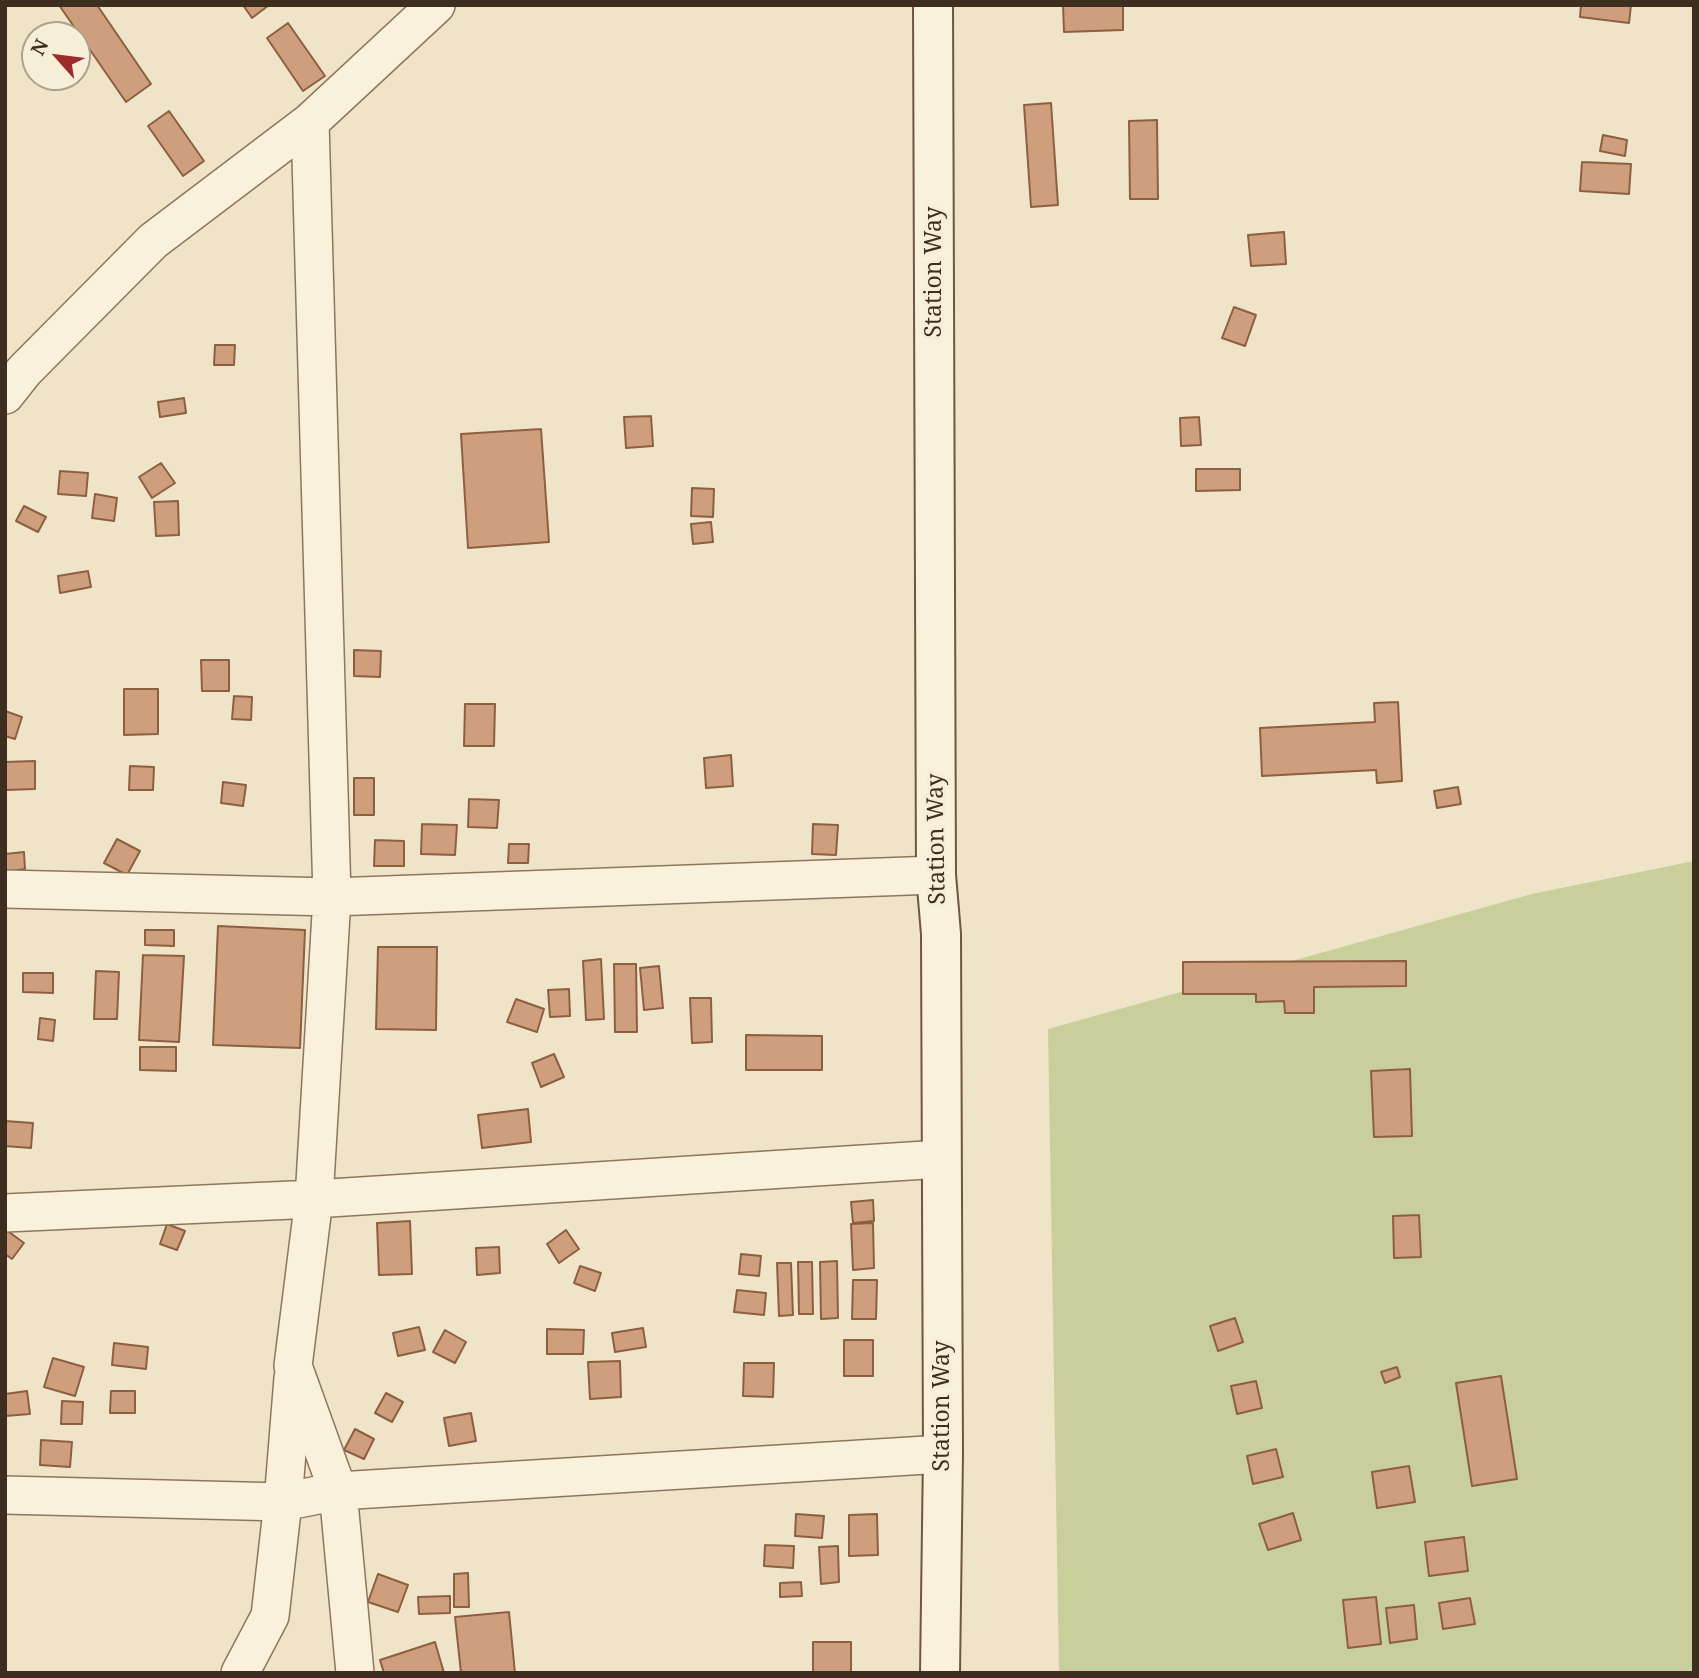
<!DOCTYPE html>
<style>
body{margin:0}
#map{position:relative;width:1699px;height:1678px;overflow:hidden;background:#f0e4c8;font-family:"Noto Serif",serif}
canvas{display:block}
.frame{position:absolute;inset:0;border:7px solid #3d2e20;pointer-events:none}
.north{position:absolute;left:21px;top:21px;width:70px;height:70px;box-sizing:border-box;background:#f7eed8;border:2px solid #ada18e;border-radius:50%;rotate:298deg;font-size:19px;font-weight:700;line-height:28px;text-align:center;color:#3d2e20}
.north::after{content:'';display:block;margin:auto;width:24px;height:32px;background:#9e2a2b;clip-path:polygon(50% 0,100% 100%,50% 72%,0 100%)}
</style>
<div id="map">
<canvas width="1699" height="1678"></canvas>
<div class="frame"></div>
<div class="north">N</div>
</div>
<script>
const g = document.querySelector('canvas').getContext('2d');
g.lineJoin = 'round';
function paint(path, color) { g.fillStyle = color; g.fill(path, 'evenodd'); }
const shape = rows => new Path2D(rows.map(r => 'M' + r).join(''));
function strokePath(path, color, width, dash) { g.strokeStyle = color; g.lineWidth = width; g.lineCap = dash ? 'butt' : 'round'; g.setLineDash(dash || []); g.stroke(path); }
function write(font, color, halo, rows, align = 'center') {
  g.font = font + ' "Noto Serif",serif'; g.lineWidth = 7; g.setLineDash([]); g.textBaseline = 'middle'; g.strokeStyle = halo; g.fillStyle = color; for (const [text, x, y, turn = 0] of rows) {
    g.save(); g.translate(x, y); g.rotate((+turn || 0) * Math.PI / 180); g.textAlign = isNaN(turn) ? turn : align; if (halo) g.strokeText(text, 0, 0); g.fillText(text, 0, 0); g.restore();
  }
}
paint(shape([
 [1694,861,1694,1673,1059,1673,1048,1029,1532,894]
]), '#c9cf9b');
const building = shape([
 [59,5,97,5,151,84,126,102,59,5],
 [243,5,269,5,252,18,243,5],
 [1063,5,1123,5,1123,30,1064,32,1063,5],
 [1581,5,1631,5,1629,23,1580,17,1581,5],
 [288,23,325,76,303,91,267,38,288,23],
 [1051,103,1058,205,1031,207,1024,105,1051,103],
 [169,111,204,161,183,176,148,126,169,111],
 [1157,120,1158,199,1130,199,1129,121,1157,120],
 [1603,135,1627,140,1625,156,1600,151,1603,135],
 [1582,162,1631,164,1629,194,1580,191,1582,162],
 [1284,232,1286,264,1251,266,1248,235,1284,232],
 [1234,307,1256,315,1245,346,1222,338,1234,307],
 [215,345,235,345,234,365,214,365,215,345],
 [184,398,186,413,160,417,158,402,184,398],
 [651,416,653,446,626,448,624,417,651,416],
 [1199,417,1201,445,1181,446,1180,418,1199,417],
 [541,429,549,542,468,548,461,434,541,429],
 [161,463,175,483,152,498,139,477,161,463],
 [1196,469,1240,469,1240,490,1196,491,1196,469],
 [60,471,88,473,86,496,58,494,60,471],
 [692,488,714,489,713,517,691,516,692,488],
 [95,494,117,498,114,521,92,518,95,494],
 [178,501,179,535,156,536,154,502,178,501],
 [24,506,46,517,38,532,16,521,24,506],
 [711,522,713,542,693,544,691,524,711,522],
 [88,571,91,587,60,593,58,576,88,571],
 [354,650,381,651,380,677,354,676,354,650],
 [201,660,229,660,229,691,202,691,201,660],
 [124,689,158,689,158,734,124,735,124,689],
 [234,696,252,697,251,720,232,719,234,696],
 [1398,702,1402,781,1377,783,1376,770,1262,776,1260,728,1375,722,1374,703,1398,702],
 [465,704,495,704,494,746,464,746,465,704],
 [5,711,22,717,15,739,5,736,5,711],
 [731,755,733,786,706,788,704,758,731,755],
 [35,761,35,789,5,790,5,762,35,761],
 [130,766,154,767,153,790,129,790,130,766],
 [354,778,374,778,374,815,354,815,354,778],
 [223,782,246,785,243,806,221,803,223,782],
 [1458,787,1461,804,1437,808,1434,791,1458,787],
 [469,799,499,800,497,828,468,827,469,799],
 [422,824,457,825,455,855,421,854,422,824],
 [813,824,838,825,836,855,812,854,813,824],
 [117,839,140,851,127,875,104,863,117,839],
 [375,840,404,841,404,866,374,866,375,840],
 [509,844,529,844,528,863,508,863,509,844],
 [24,852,25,869,5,872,5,854,24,852],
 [218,926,305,930,300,1048,213,1045,218,926],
 [145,930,174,930,174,946,145,945,145,930],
 [378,947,437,947,436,1030,376,1029,378,947],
 [143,955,184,956,179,1042,139,1040,143,955],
 [601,959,604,1019,586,1020,583,961,601,959],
 [1406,961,1406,986,1314,987,1314,1013,1285,1013,1284,1001,1256,1002,1256,994,1183,994,1183,962,1406,961],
 [614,964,636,964,637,1032,615,1032,614,964],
 [659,966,663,1008,644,1010,640,968,659,966],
 [96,971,119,972,117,1019,94,1019,96,971],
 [23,973,53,973,53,993,23,992,23,973],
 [569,989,570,1016,550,1017,548,990,569,989],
 [690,998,711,998,712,1042,692,1043,690,998],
 [516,999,544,1009,537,1032,507,1022,516,999],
 [40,1018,55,1020,53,1041,38,1039,40,1018],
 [746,1035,822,1036,822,1070,746,1070,746,1035],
 [140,1047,176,1047,176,1071,140,1070,140,1047],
 [554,1054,564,1077,541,1087,532,1063,554,1054],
 [1410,1069,1412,1136,1374,1137,1371,1071,1410,1069],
 [528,1109,531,1142,482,1148,478,1115,528,1109],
 [5,1121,33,1123,31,1148,5,1146,5,1121],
 [873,1200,874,1221,853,1223,851,1202,873,1200],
 [1419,1215,1421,1257,1394,1258,1393,1216,1419,1215],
 [410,1221,412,1274,379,1275,377,1223,410,1221],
 [873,1223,874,1268,853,1270,851,1224,873,1223],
 [167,1224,185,1231,177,1250,160,1244,167,1224],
 [5,1229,24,1243,12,1259,5,1254,5,1229],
 [566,1230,579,1249,559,1263,547,1244,566,1230],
 [499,1247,500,1273,477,1275,476,1248,499,1247],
 [741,1254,761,1256,759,1276,739,1274,741,1254],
 [837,1261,838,1318,821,1319,820,1262,837,1261],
 [798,1262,812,1262,813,1314,799,1314,798,1262],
 [777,1263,791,1263,793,1315,779,1316,777,1263],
 [580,1266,601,1273,595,1291,574,1283,580,1266],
 [853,1280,877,1280,876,1319,852,1319,853,1280],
 [737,1290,766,1293,764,1315,734,1312,737,1290],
 [1235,1318,1243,1342,1218,1351,1210,1326,1235,1318],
 [419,1327,425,1350,398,1356,393,1333,419,1327],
 [643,1328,646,1347,615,1352,612,1333,643,1328],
 [547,1329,584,1330,583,1354,547,1354,547,1329],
 [445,1330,466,1342,455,1363,433,1352,445,1330],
 [844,1340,873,1340,873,1376,844,1376,844,1340],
 [114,1343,148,1347,146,1369,112,1365,114,1343],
 [53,1358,84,1367,75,1396,44,1387,53,1358],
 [620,1361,621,1397,590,1399,588,1362,620,1361],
 [744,1363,774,1363,773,1397,743,1396,744,1363],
 [1397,1367,1400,1377,1385,1383,1381,1372,1397,1367],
 [1501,1376,1517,1479,1472,1486,1456,1383,1501,1376],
 [1256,1381,1262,1408,1237,1414,1231,1386,1256,1381],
 [27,1391,30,1414,5,1416,5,1394,27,1391],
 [111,1391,135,1391,135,1413,110,1413,111,1391],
 [386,1393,403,1402,392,1422,375,1413,386,1393],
 [62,1401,83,1402,82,1424,61,1424,62,1401],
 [471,1413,476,1441,449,1446,444,1418,471,1413],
 [355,1429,374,1439,364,1459,344,1450,355,1429],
 [41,1440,72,1442,70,1467,40,1465,41,1440],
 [1276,1449,1283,1477,1253,1484,1247,1456,1276,1449],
 [1409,1466,1415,1502,1377,1508,1372,1472,1409,1466],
 [1293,1513,1301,1540,1268,1550,1259,1524,1293,1513],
 [796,1514,824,1516,822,1538,795,1536,796,1514],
 [877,1514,878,1555,849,1556,849,1515,877,1514],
 [1464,1537,1468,1571,1429,1576,1425,1542,1464,1537],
 [765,1545,794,1546,793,1568,764,1566,765,1545],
 [838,1546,839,1582,821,1584,819,1547,838,1546],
 [468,1573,469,1607,454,1607,454,1574,468,1573],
 [378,1574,408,1585,398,1612,368,1602,378,1574],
 [801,1582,802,1596,780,1597,780,1583,801,1582],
 [450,1596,450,1613,419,1614,418,1597,450,1596],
 [1376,1597,1381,1644,1348,1648,1343,1600,1376,1597],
 [1470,1598,1475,1624,1443,1629,1439,1603,1470,1598],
 [1414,1605,1417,1639,1390,1643,1386,1608,1414,1605],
 [509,1612,515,1673,461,1673,455,1617,509,1612],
 [435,1642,444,1673,384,1673,380,1660,435,1642],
 [813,1642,851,1642,851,1672,813,1672,813,1642]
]);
paint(building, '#cf9f7d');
strokePath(building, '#8d5f41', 2);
const street = shape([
 [310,122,332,897,314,1199,293,1366,338,1491,355,1673],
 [5,395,24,371,153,241,310,122,436,5],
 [5,889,332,897,936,875],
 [5,1213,314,1199,941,1159],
 [5,1495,283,1502,338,1491,943,1454],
 [240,1673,270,1616,283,1502,293,1378]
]);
const secondary = shape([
 [933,5,936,875,941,934,943,1454,940,1673]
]);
strokePath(street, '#8d765c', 40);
strokePath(secondary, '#6f573f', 42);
strokePath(street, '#faf1dc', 37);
strokePath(secondary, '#faf1dc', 38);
write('23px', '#3d2e20', '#f7eed8', [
 ["Station Way",934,272,-90],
 ["Station Way",937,839,-91],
 ["Station Way",942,1406,-90]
]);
</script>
